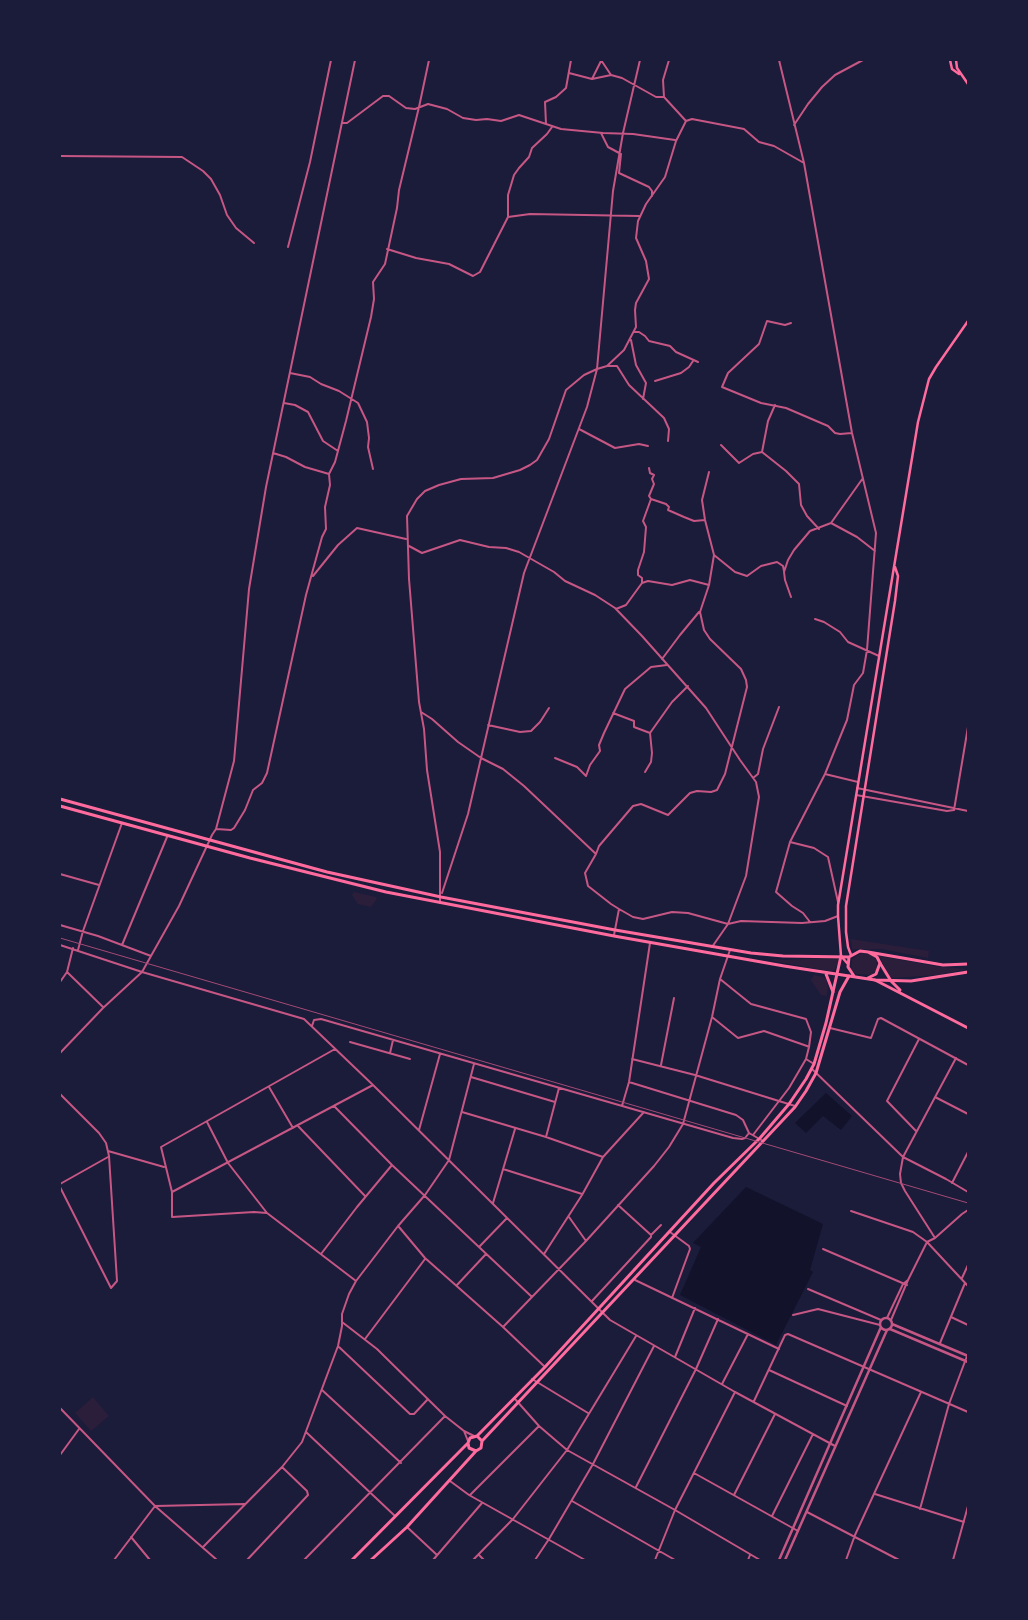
<!DOCTYPE html>
<style>
body{margin:0}
#map{position:relative;width:1028px;height:1620px;overflow:hidden;background:#1b1b3a;font-family:Bitter,serif}
canvas{display:block}
.frame{position:absolute;inset:0;border:61px solid #1b1b3a;pointer-events:none}
</style>
<div id="map">
<canvas width="1028" height="1620"></canvas>
<div class="frame"></div>
</div>
<script>
const g = document.querySelector('canvas').getContext('2d');
g.lineJoin = 'round';
function paint(path, color) { g.fillStyle = color; g.fill(path, 'evenodd'); }
const shape = rows => new Path2D(rows.map(r => 'M' + r).join(''));
function strokePath(path, color, width, dash) { g.strokeStyle = color; g.lineWidth = width; g.lineCap = dash ? 'butt' : 'round'; g.setLineDash(dash || []); g.stroke(path); }
paint(shape([
 [354,892,376,897,377,899,371,907,358,904,352,895],
 [851,939,929,951,928,958,881,949,852,949],
 [861,953,871,955,877,960,876,971,871,975,856,974,851,969,852,959],
 [879,956,940,967,967,969,938,975,892,978,889,975],
 [839,957,840,960,833,972,773,961,774,959,786,960],
 [814,975,823,977,826,979,828,987,827,996,821,995,811,980],
 [93,1397,109,1416,91,1431,75,1413]
]), '#2a1e3b');
paint(shape([
 [826,1093,852,1116,841,1130,823,1116,806,1133,795,1123],
 [746,1187,823,1224,810,1270,813,1272,776,1345,680,1295,701,1247,693,1243]
]), '#12122b');
strokePath(shape([
 [601,60,611,75,622,78,656,97,664,97],
 [669,60,663,80,664,97,686,121],
 [779,60,804,163,852,433,876,533,867,650,863,673,854,685,847,720,825,774,790,842,776,892,792,906,803,913,810,922],
 [569,73,592,79,611,75],
 [592,79,601,61],
 [342,123,347,123,383,96,389,96,406,108,415,109,428,104,447,109,463,118,476,120,487,119,501,121,519,115,561,129,603,133,633,134,675,140],
 [546,124,545,102,556,97,566,88,571,60],
 [794,125,808,104,822,87,835,75,863,60],
 [601,133,608,147,621,154,619,173,649,187,652,191,652,196],
 [60,156,182,157,203,171,211,179,220,195,227,215,236,228,254,243],
 [508,217,508,195,514,175,519,168,529,157,532,148,547,134,552,127],
 [288,247,310,162,331,60],
 [387,249,416,258,449,264,473,276,480,272,508,217,530,214,639,216],
 [791,323,785,325,767,321,759,344,728,373,722,387,761,403,786,408,828,426,835,433,840,434,852,433],
 [634,332,639,332,645,336,649,341,670,346,676,352,698,362],
 [631,340,636,365,646,383,643,399],
 [607,366,617,366,629,385,664,418,669,429,668,441],
 [290,373,310,377,321,384,339,391,358,403,367,422,369,438,368,447,373,469],
 [655,381,681,373,689,367,693,361],
 [284,403,295,405,308,412,323,441,338,451],
 [579,429,615,448,639,444,648,446],
 [721,445,739,463,753,454,762,452,786,471,799,484,801,505,807,516,819,529],
 [762,452,768,421,775,405],
 [329,474,335,462,346,421,371,317,374,299,373,282,385,264,397,208,399,190,419,107,429,60],
 [651,499,666,504,669,507,668,510,684,517,694,521,705,520],
 [831,523,857,537,875,551],
 [409,546,422,553,460,540,489,547,506,548,519,552,554,572,565,581,595,595,615,608,642,636,706,708,740,760,756,782,759,797,746,876,728,924,712,947],
 [714,555,735,572,747,576,761,566,777,562,783,566,784,571],
 [313,576,338,545,357,528,406,539],
 [642,583,642,578,638,575,638,570,644,552,646,527,643,521,651,499,649,496,654,484,652,479,654,475,650,473,649,468],
 [791,597,785,580,784,572,788,560,794,550,810,531,831,523,863,478],
 [616,609,626,605,642,583,648,581,672,585,690,580,709,585],
 [815,619,824,622,840,632,848,642,879,656],
 [662,659,680,635,699,612],
 [421,712,432,719,458,742,481,758,503,769,524,786,596,854,585,873,588,886,611,904,619,909,614,935],
 [613,713,634,721,634,727,650,733],
 [488,725,520,732,531,731,540,722,549,708],
 [555,758,577,767,586,776,590,765,600,751,599,745,604,733,625,689,651,667,667,665],
 [645,772,651,762,652,753,650,733,672,702,688,686],
 [825,774,858,782],
 [753,778,758,774,763,749,779,707],
 [857,788,968,811],
 [856,795,947,811,954,810],
 [954,810,968,727],
 [216,829,231,830,234,828,245,810,253,790,262,783,267,773,306,595,322,537,326,529,325,507,330,485,329,474,305,467,286,457,273,453],
 [790,842,814,848,828,857,838,902],
 [596,854,599,846,633,806,641,804,668,815,690,793,697,791,711,792,717,790,725,774,747,687,746,680,741,669,710,639,704,630,700,612,709,585,714,555,705,520,702,500,709,472],
 [60,874,99,885],
 [442,893,468,814,524,573,587,407,597,369,613,191,623,133,640,60],
 [440,903,440,852,427,770,424,729,419,702,409,579,407,516,417,499,425,491,439,485,461,479,493,478,520,470,530,465,537,460,549,439,566,390,584,375,597,369,607,366,624,350,636,327,635,310,636,303,649,279,646,261,636,238,638,221,646,204,665,177,676,141,686,121,692,119,744,129,759,142,774,146,804,163],
 [619,909,633,917,643,919,672,912,688,913,728,924,741,921,802,923,825,921,838,916],
 [60,925,98,936,151,956],
 [60,945,142,972,304,1019,373,1085,610,1320,735,1392,835,1446],
 [122,945,167,837],
 [78,950,83,931,122,823],
 [67,972,103,1007],
 [720,979,751,1004,806,1019,811,1032,809,1047],
 [60,982,67,972,73,948],
 [712,1017,738,1038,764,1031,807,1046,809,1047,806,1059,814,1064],
 [312,1026,314,1020,321,1019,733,1138,742,1139,745,1138,749,1133],
 [830,1028,871,1038,878,1019,881,1018,968,1065],
 [350,1042,410,1059],
 [60,1053,103,1008,142,972,179,906,212,835,216,829,234,761,249,589,266,487,355,60],
 [390,1053,393,1040],
 [632,1059,695,1075,795,1106],
 [661,1065,674,998],
 [812,1069,903,1157,946,1179,968,1192],
 [471,1077,555,1102],
 [629,1082,736,1115,743,1120,749,1133,763,1141],
 [269,1087,293,1128],
 [60,1094,99,1133,106,1143,109,1156,117,1281,111,1288,60,1187],
 [935,1097,968,1114],
 [334,1106,392,1165,532,1297],
 [622,1106,629,1082,650,943],
 [462,1112,546,1137,603,1157],
 [207,1122,228,1163,267,1213,356,1281],
 [298,1126,365,1196],
 [419,1130,440,1054],
 [916,1131,887,1101,919,1039],
 [753,1135,789,1088,806,1059],
 [546,1137,559,1088],
 [108,1151,164,1167],
 [503,1169,582,1194],
 [952,1183,968,1152],
 [60,1184,108,1157],
 [172,1192,373,1085],
 [493,1203,515,1129],
 [851,1211,913,1232,927,1242,968,1286],
 [267,1213,254,1212,172,1217,172,1192,161,1147,335,1049],
 [569,1217,586,1241],
 [399,1227,425,1258,503,1327,545,1367],
 [670,1232,689,1246,690,1249,672,1298],
 [651,1235,661,1225],
 [935,1238,905,1191,901,1183,900,1174,903,1157,956,1058],
 [479,1247,507,1218],
 [823,1249,907,1285],
 [321,1254,357,1207,392,1165],
 [544,1254,582,1195,603,1157,644,1112],
 [962,1278,968,1265],
 [635,1280,779,1349],
 [457,1285,486,1254],
 [808,1289,881,1320],
 [592,1301,651,1237,651,1235,618,1205],
 [793,1315,818,1309,880,1325],
 [951,1317,968,1325],
 [887,1318,903,1284,908,1280],
 [891,1320,908,1280,927,1242,935,1238,962,1214,968,1210],
 [342,1322,377,1349,445,1416,464,1431,474,1436],
 [503,1327,586,1241,654,1166,669,1147,683,1124,712,1017,720,979,730,950],
 [365,1339,425,1259],
 [940,1343,965,1283],
 [339,1347,410,1414,414,1414,428,1399],
 [675,1357,695,1308],
 [769,1370,847,1406],
 [532,1379,588,1413],
 [722,1384,748,1334],
 [322,1390,401,1463],
 [515,1399,539,1426,567,1450,675,1510,760,1560],
 [754,1401,785,1335,788,1334,968,1412],
 [60,1408,155,1506,217,1560],
 [464,1431,468,1441],
 [306,1432,395,1516],
 [60,1455,79,1429],
 [694,1473,798,1531],
 [450,1481,469,1495,585,1560],
 [636,1487,696,1369,718,1319],
 [875,1494,964,1522],
 [470,1495,539,1426],
 [734,1495,775,1414],
 [572,1501,675,1560],
 [155,1506,245,1504],
 [920,1509,949,1404,967,1356],
 [807,1512,899,1560],
 [772,1516,813,1434],
 [407,1527,437,1555],
 [131,1537,150,1560],
 [203,1547,282,1467,302,1442,338,1346,342,1326,342,1314,349,1294,356,1281,398,1226,425,1195,449,1160,474,1064],
 [479,1555,484,1560],
 [114,1560,155,1506],
 [247,1560,308,1495,307,1491,282,1467],
 [304,1560,445,1416],
 [433,1560,482,1503],
 [473,1560,513,1519,567,1450,636,1336],
 [535,1560,549,1539,593,1464,654,1346],
 [655,1560,675,1510,735,1392],
 [748,1560,750,1555],
 [846,1560,855,1535,921,1392],
 [953,1560,968,1506]
]), '#c65784', 2);
strokePath(shape([
 '880 1324a6 6 0 1 1 12 0a6 6 0 1 1-12 0Z',
 [892,1324,968,1356],
 [890,1329,968,1362],
 [779,1560,881,1327],
 [785,1560,887,1330]
]), '#c65784', 2.5);
strokePath(shape([
 [950,60,952,69,959,74],
 [956,60,957,68,968,84],
 [851,955,848,947,846,932,846,906,895,601,898,576,895,567],
 [847,963,841,956,838,916,838,905,918,422,929,379,936,367,968,321]
]), '#ff6b9d', 2.5);
strokePath(shape([
 [880,963,891,981,900,990],
 [875,980,968,1028],
 [477,1436,545,1367,714,1183,760,1138,789,1104,806,1079,814,1064,826,1023,841,956],
 [468,1443,469,1448,476,1451],
 [352,1560,468,1443,470,1438,477,1436,482,1441],
 [371,1560,407,1527,476,1451,481,1448,482,1441,795,1107,806,1091,816,1073,840,992,849,976]
]), '#ff6b9d', 3);
strokePath(shape([
 [60,799,327,872,441,897,615,930,751,953,783,956,849,957],
 [60,806,250,858,386,892,614,936,784,966,875,980,911,981,968,972],
 [868,952,943,965,968,964],
 [826,974,833,992],
 [854,976,848,967,849,957,860,951,868,952,877,957,880,963,876,974,868,978]
]), '#ff6b9d', 3);
strokePath(shape([
 [60,938,968,1203]
]), '#a44b75', 1);
</script>
